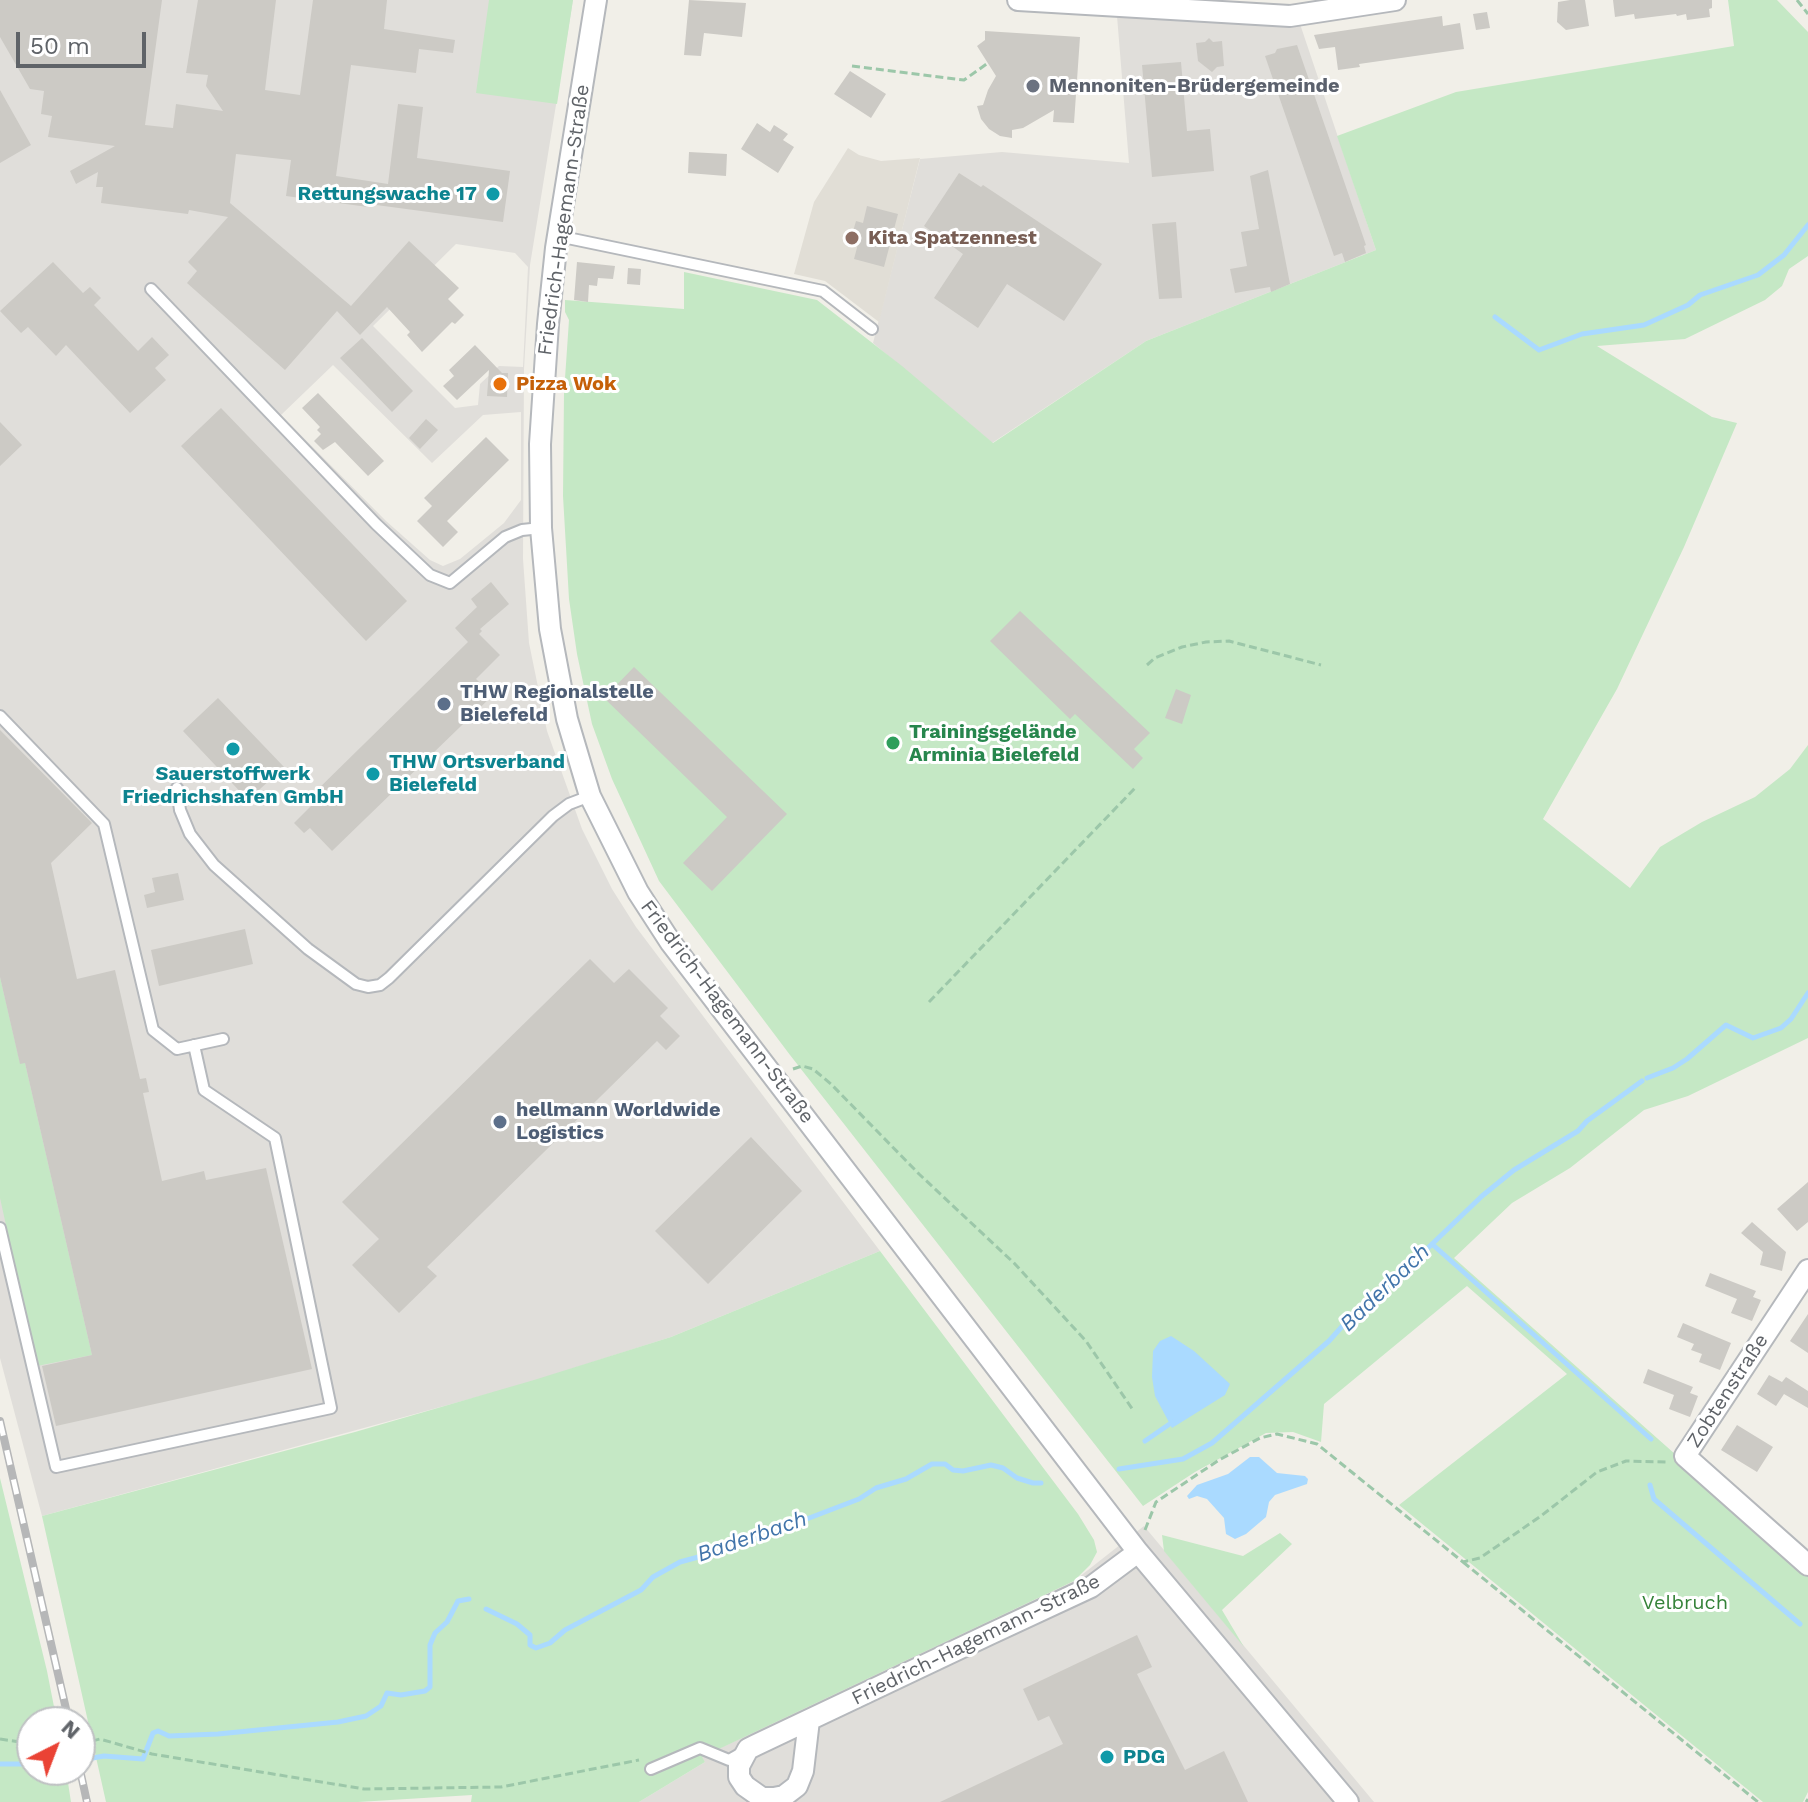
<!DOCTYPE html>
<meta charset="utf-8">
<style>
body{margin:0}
#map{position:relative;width:1808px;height:1802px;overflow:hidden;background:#f1efe8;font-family:"Work Sans",sans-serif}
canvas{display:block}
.north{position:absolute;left:16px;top:1706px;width:80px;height:80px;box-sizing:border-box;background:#fff;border:2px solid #bfc1c3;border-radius:50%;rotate:42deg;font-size:22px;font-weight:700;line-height:32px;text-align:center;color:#5f6368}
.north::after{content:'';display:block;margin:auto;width:28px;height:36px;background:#ea4335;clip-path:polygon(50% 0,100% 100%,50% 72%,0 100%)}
.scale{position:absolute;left:16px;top:32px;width:130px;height:36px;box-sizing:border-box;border:4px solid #5f6368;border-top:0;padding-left:10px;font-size:24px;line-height:28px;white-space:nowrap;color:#5f6368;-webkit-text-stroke:6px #fff;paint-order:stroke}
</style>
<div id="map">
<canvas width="1808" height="1802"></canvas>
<div class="north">N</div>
<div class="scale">50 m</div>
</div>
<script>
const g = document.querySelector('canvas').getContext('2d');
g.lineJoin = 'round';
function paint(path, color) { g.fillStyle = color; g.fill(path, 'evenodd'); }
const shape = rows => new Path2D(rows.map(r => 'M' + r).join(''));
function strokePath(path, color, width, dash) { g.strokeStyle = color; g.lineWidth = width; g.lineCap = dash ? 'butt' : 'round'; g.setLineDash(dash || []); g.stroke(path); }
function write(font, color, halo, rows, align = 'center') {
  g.font = font + ' "Work Sans",sans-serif'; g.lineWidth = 6; g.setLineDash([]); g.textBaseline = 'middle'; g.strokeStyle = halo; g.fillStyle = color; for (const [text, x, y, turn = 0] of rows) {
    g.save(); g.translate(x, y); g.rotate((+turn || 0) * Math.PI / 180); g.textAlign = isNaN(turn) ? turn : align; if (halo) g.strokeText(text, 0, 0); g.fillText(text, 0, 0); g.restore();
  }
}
paint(shape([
 [0,0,573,0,530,265,524,369,523,559,529,643,547,731,582,829,612,889,636,927,880,1251,671,1337,521,1385,42,1516,0,1358],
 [456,244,515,253,528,267,523,367,499,366,480,384,478,405,455,408,373,326],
 [333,365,432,463,483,415,521,412,521,500,504,523,460,559,443,566,430,560,386,521,281,415],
 [1117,16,1300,24,1376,250,1146,341,992,443,873,343,920,159,1002,152,1129,163],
 [1144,1526,1374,1802,639,1802,705,1762,701,1757,1074,1581]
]), '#e0deda');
paint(shape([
 [848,148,859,155,881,161,920,158,879,322,825,281,794,274,814,202]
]), '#e1ded6');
paint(shape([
 [489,0,573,0,557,104,476,93],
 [1728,0,1777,0,1808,32,1808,256,1789,269,1782,286,1765,300,1685,339,1597,346,1712,417,1737,423,1684,547,1617,689,1543,819,1630,888,1660,847,1702,822,1755,797,1790,769,1808,745,1808,1038,1688,1096,1644,1110,1570,1168,1512,1203,1454,1258,1808,1572,1808,1792,1803,1802,1763,1802,1399,1505,1567,1374,1467,1286,1324,1404,1321,1442,1293,1432,1266,1433,1195,1472,1143,1506,790,1055,659,881,612,779,592,724,577,654,569,599,563,496,564,393,569,320,565,312,565,300,684,309,684,272,817,300,902,366,993,443,1146,341,1376,250,1337,136,1456,92,1734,46],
 [0,977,20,1063,25,1063,92,1355,37,1366,0,1198],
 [880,1251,1078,1514,1094,1540,1097,1552,1090,1565,1074,1581,702,1757,705,1762,639,1802,471,1802,472,1795,358,1802,106,1802,42,1516,355,1432,534,1380,671,1337],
 [0,1478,47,1671,57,1722,32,1722,32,1770,66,1770,71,1802,0,1802],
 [1280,1533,1292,1544,1222,1610,1244,1647,1164,1551,1162,1535,1243,1556]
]), '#c5e8c5');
paint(shape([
 [1171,1336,1194,1351,1230,1384,1225,1395,1172,1428,1155,1396,1152,1377,1153,1351,1160,1341],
 [1250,1457,1259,1457,1277,1473,1305,1476,1308,1479,1307,1484,1275,1495,1269,1502,1266,1517,1246,1534,1235,1539,1226,1534,1224,1518,1207,1499,1197,1496,1189,1499,1187,1496,1197,1485,1228,1474]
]), '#aadaff');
strokePath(shape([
 [1495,317,1539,350,1582,334,1644,325,1688,305,1700,295,1758,275,1784,255,1808,225],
 [1647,1078,1673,1068,1687,1059,1726,1025,1753,1038,1781,1028,1791,1019,1808,993],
 [1432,1244,1651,1439],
 [1145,1441,1174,1421],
 [1119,1469,1183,1459,1212,1443,1329,1341,1355,1312,1377,1297,1482,1196,1514,1170,1578,1131,1587,1121,1642,1081],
 [1650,1485,1654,1499,1800,1624],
 [486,1609,517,1624,530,1635,530,1645,536,1648,550,1643,565,1630,641,1590,653,1577,680,1562,702,1556,720,1546,749,1541,859,1499,876,1488,906,1479,932,1464,945,1464,953,1470,963,1471,991,1465,1003,1468,1017,1478,1033,1483,1041,1483],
 [80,1763,87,1759,104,1756,143,1759,153,1733,158,1731,169,1736,218,1734,338,1722,366,1716,381,1706,387,1693,401,1695,425,1691,430,1687,430,1645,435,1633,447,1622,458,1601,469,1599],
 [0,1764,32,1764],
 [52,1770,70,1770]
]), '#aadaff', 5);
paint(shape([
 [0,0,162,0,145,125,173,128,176,104,223,111,206,86,208,75,186,73,198,0,276,0,265,90,300,95,313,0,387,0,384,29,455,40,453,53,419,49,416,73,351,65,336,176,388,184,398,104,423,107,417,158,510,171,503,222,369,204,368,207,286,196,291,160,236,154,230,203,351,306,409,241,459,288,448,299,464,315,455,324,452,322,422,352,407,335,410,332,387,307,360,335,337,311,285,370,187,283,197,271,188,262,228,217,189,210,188,214,101,203,103,187,96,187,98,172,76,184,70,171,115,146,48,137,52,116,41,114,44,91,30,89,0,37],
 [689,0,746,3,742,37,704,33,701,56,684,55],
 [1570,0,1585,0,1589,26,1566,30,1557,22,1558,2],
 [1613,0,1712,0,1712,8,1709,9,1710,17,1687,20,1686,14,1677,16,1676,14,1635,19,1634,14,1615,17],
 [1487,12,1490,28,1476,30,1473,14],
 [1442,16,1443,26,1460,23,1464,49,1359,64,1360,67,1338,70,1335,47,1319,49,1314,35],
 [985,31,1080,37,1074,123,1053,122,1054,110,1023,128,1012,130,1012,138,1000,136,989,129,981,119,977,106,983,105,988,90,996,76,977,46,985,40],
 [1209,38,1213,42,1222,41,1224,66,1217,67,1212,72,1198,61,1196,43,1205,42],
 [1297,45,1366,245,1364,246,1366,253,1345,262,1342,253,1334,256,1265,56,1275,53,1277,49],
 [1181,62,1187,131,1210,129,1214,171,1152,177,1142,65],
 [850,71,886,94,871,118,834,94],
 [0,90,31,145,0,163],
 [757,123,770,132,774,125,788,134,783,140,794,147,778,173,741,149],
 [689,152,727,154,726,176,688,173],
 [1268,170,1290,284,1271,292,1270,287,1235,293,1230,269,1247,266,1241,232,1259,229,1250,176],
 [959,173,981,187,983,185,1102,264,1064,321,1007,284,978,328,934,298,963,254,924,226],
 [867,206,898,214,884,267,854,259,858,244,850,242,856,221,863,223],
 [1176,222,1182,298,1159,299,1152,224],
 [53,262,83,293,90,287,101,298,94,305,138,351,152,337,169,355,155,368,166,380,130,413,66,345,56,356,28,327,21,333,0,311],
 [577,262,615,266,613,279,598,278,597,286,589,285,588,302,574,300],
 [628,268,641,269,640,285,627,284],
 [362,338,413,391,392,412,340,358],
 [475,345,502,373,508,373,507,397,487,396,489,370,457,400,443,386,454,376,449,370],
 [318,393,384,461,368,476,335,442,323,450,314,441,321,434,317,430,320,427,302,408],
 [221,408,407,601,366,641,181,446],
 [426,419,438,430,420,449,409,438],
 [0,422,22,445,0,466],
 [486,437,509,460,447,521,458,532,443,547,417,521,432,506,424,498],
 [491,582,509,604,480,629,482,631,479,634,500,655,476,679,493,695,332,851,310,828,304,833,294,823,316,801,311,796,468,642,455,628,477,607,471,599],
 [1020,611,1150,733,1134,749,1143,758,1133,769,1075,714,1070,719,990,641],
 [634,667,787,814,712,891,683,863,727,817,604,698],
 [1176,689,1191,695,1182,724,1165,718],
 [218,698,284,767,248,800,183,731],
 [0,730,92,823,51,863,77,979,115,970,140,1079,146,1078,149,1092,143,1093,162,1181,204,1171,206,1180,266,1168,312,1369,56,1426,42,1366,92,1355,25,1063,20,1064,0,977],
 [178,873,184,900,147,908,144,895,155,892,152,878],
 [245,929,253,964,159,986,151,950],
 [590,959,614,983,629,969,668,1008,660,1016,680,1036,666,1050,657,1041,427,1267,437,1276,399,1313,352,1265,379,1239,342,1202],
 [751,1137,802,1191,708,1284,655,1231],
 [1808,1182,1808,1222,1797,1231,1777,1209],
 [1752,1222,1786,1252,1782,1271,1760,1265,1763,1252,1741,1233],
 [1710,1273,1756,1291,1753,1297,1761,1300,1752,1321,1731,1313,1737,1299,1705,1286],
 [1808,1314,1808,1353,1790,1341],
 [1683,1323,1731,1343,1720,1370,1699,1362,1702,1354,1691,1350,1694,1344,1677,1337],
 [1648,1369,1693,1387,1690,1393,1698,1396,1690,1417,1669,1409,1674,1395,1643,1383],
 [1769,1375,1782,1382,1786,1377,1808,1391,1808,1408,1784,1394,1776,1406,1757,1394],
 [1737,1425,1773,1447,1757,1472,1721,1450],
 [1137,1635,1152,1667,1137,1674,1185,1770,1224,1751,1248,1802,940,1802,1063,1744,1049,1716,1038,1721,1023,1689]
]), '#cccac5');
const service = shape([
 [558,236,823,291,872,329],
 [151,289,376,524,430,575,450,583,505,537,522,530,541,528],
 [0,716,104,824,153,1030,177,1049,223,1039],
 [177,788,180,810,190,834,214,865,308,949,356,984,368,987,380,985,389,978,553,816,569,804,590,796],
 [0,1228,56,1467,331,1408,275,1138,204,1090,194,1045],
 [651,1769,700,1748,729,1760,743,1752]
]);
const minor = shape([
 [596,0,556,248,548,324,540,444,541,528,550,629,567,719,590,796,638,892,671,943,1138,1552,1348,1802],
 [1018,0,1290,16,1395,0],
 [1808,1270,1685,1456,1808,1565],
 [809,1720,803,1771,797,1786,784,1796,774,1798,762,1798,745,1786,739,1777,739,1766,748,1749,756,1745,988,1635,1091,1587,1138,1552]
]);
strokePath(service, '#b5b8bc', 14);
strokePath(minor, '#b5b8bc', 24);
strokePath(shape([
 [1797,0,1808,14],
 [852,66,964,80,988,63],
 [1147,665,1155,658,1182,647,1206,642,1229,641,1321,665],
 [929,1002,1137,786],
 [793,1069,802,1066,813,1069,831,1084,919,1174,1014,1263,1086,1341,1133,1410],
 [1145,1530,1156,1502,1219,1460,1260,1438,1277,1434,1317,1444,1463,1562,1480,1558,1541,1516,1597,1472,1626,1461,1666,1462],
 [1463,1562,1758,1802],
 [0,1739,32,1744],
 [80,1744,100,1739,152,1754,364,1789,501,1787,639,1760],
 [1806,1802,1808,1799]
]), '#9cc7a9', 3, [8, 4]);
strokePath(service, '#fff', 10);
strokePath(minor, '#fff', 20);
const rail = shape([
 [0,1421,69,1722],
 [80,1770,87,1802]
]);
strokePath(rail, '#b6b7b8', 8);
strokePath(rail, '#fff', 5, [15]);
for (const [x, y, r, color] of [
 [1033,86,8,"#6b7280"],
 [493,194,8,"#0f9aa8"],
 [852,238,8,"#8d6e63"],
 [500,384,8,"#e8710a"],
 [444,704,8,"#5c6f8a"],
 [893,743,8,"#2e9e5b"],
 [233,749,8,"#0f9aa8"],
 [373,774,8,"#0f9aa8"],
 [500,1122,8,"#5c6f8a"],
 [1107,1757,8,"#0f9aa8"]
]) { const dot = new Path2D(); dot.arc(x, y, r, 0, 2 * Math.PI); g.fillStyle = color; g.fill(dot); strokePath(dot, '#fff', 3); }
write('bold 20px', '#5b616d', '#fff', [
 ["Mennoniten-Brüdergemeinde",1049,86]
], 'left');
write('bold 20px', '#0d838f', '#fff', [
 ["Rettungswache 17",477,194,"right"],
 ["THW Ortsverband",389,762],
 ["Bielefeld",389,785],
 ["Sauerstoffwerk",233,774,"center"],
 ["Friedrichshafen GmbH",233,797,"center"],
 ["PDG",1123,1757]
], 'left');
write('20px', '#5f6368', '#fff', [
 ["Friedrich-Hagemann-Straße",564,220,-82],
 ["Friedrich-Hagemann-Straße",727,1012,53],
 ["Zobtenstraße",1728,1391,-57],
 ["Friedrich-Hagemann-Straße",976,1640,-26]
]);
write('bold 20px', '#785e54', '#fff', [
 ["Kita Spatzennest",868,238]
], 'left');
write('bold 20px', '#c56008', '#fff', [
 ["Pizza Wok",516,384]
], 'left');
write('bold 20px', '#4e5e75', '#fff', [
 ["THW Regionalstelle",460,692],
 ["Bielefeld",460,715],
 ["hellmann Worldwide",516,1110],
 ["Logistics",516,1133]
], 'left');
write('bold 20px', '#27864d', '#fff', [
 ["Trainingsgelände",909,732],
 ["Arminia Bielefeld",909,755]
], 'left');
write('20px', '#348238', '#fff', [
 ["Velbruch",1685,1603]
]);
write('italic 22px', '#4174aa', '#fff', [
 ["Baderbach",1385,1288,-44],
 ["Baderbach",752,1537,-19]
]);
</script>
